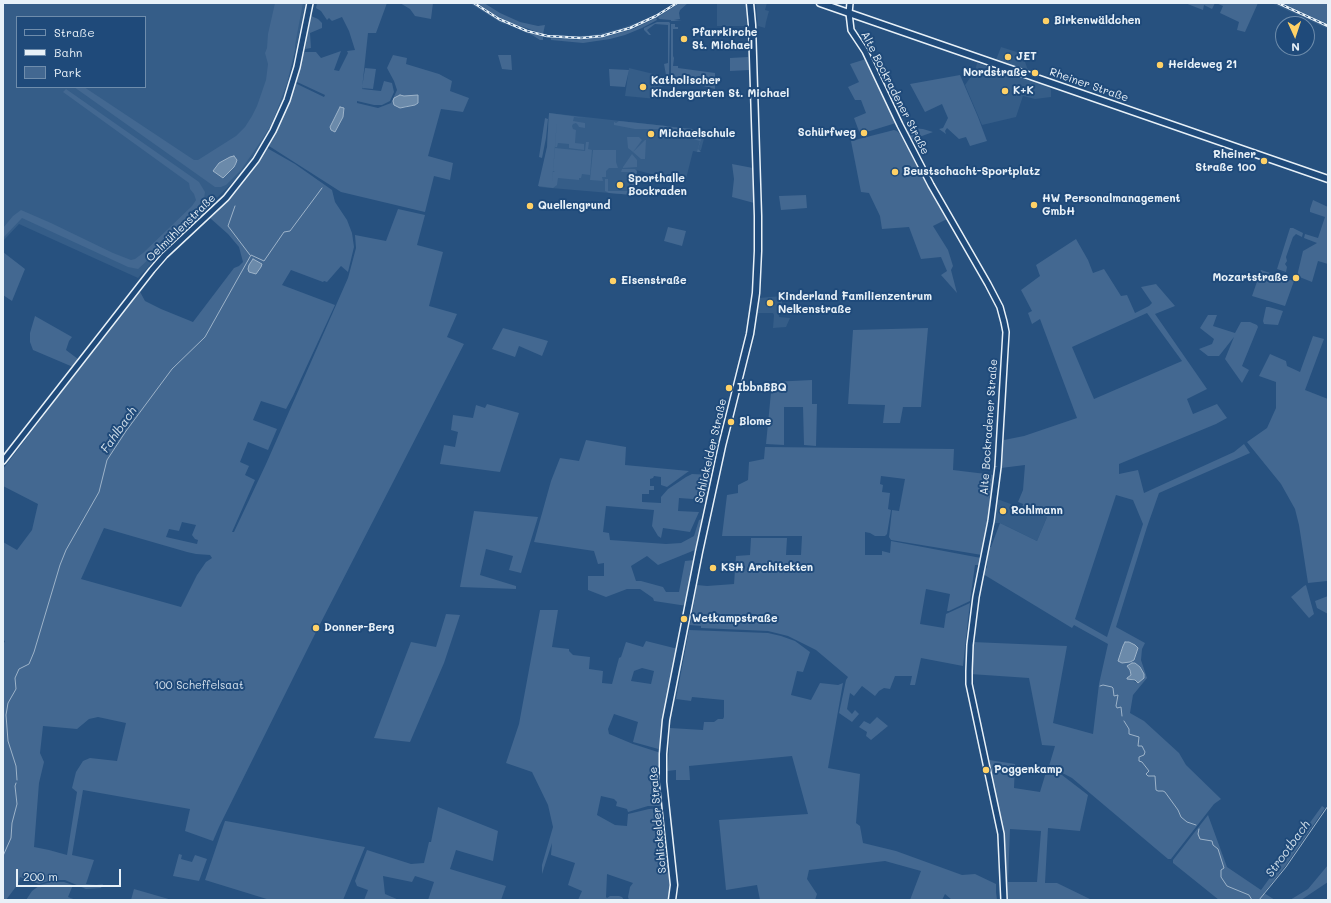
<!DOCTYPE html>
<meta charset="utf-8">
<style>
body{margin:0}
#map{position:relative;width:1331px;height:903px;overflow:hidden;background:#27517f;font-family:Mali,sans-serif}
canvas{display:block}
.frame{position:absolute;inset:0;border:4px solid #e8f1f8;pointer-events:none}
.legend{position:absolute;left:16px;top:16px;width:130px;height:72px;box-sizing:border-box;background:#1f4a7a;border:1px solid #6f8dac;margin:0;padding:5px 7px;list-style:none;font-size:12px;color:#e8f1f8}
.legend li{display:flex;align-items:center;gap:8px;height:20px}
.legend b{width:20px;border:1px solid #6f8dac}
.north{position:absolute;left:1275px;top:16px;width:40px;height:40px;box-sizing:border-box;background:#1f4a7a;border:1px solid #6f8dac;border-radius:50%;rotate:177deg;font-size:11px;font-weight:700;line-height:16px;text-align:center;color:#e8f1f8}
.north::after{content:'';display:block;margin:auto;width:14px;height:18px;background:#ffd166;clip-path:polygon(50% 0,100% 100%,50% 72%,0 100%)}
.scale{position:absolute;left:16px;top:869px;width:105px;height:18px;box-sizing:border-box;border:2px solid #e8f1f8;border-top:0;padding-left:5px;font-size:12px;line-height:14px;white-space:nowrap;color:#e8f1f8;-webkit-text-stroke:3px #1f4a7a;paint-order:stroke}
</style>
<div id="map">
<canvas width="1331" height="903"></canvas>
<div class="frame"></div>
<ul class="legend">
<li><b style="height:5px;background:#1f4a7a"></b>Straße</li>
<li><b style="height:5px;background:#e8f1f8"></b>Bahn</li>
<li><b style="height:11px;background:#436891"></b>Park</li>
</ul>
<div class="north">N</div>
<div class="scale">200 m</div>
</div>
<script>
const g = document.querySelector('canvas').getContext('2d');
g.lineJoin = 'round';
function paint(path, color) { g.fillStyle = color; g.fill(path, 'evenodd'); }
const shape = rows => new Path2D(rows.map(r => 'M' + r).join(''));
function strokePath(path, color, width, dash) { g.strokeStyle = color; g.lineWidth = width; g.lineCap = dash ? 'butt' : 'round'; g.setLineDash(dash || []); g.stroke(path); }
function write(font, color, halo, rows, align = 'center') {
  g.font = font + ' Mali,sans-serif'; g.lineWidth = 4; g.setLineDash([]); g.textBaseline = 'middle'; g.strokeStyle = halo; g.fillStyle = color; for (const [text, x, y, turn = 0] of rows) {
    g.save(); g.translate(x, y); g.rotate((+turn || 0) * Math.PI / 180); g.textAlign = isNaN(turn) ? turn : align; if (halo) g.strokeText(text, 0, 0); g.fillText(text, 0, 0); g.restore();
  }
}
paint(shape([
 [3,3,306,3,295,53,287,86,279,110,267,134,256,152,244,170,229,186,159,255,138,278,19,224,3,241],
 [17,17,145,17,145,87,17,87],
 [473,3,478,3,509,22,519,27,543,34,564,37,594,35,622,28,654,16,675,3,680,3,655,19,624,32,604,37,572,40,551,38,528,33,501,21],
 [717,3,746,3,747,26,717,26],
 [756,3,767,3,765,10,769,11,766,22,765,28,758,26],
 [1271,3,1283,3,1328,24,1328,29],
 [1001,47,1023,54,1022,58,1024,59,1028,70,996,60],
 [977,63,1049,87,1051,90,1051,97,1035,99,1023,96,1016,117,982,125,965,85,972,75,974,75],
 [629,68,670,78,670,83,664,83,662,84,661,94,658,96,657,99,625,96],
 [549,113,702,130,705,132,705,135,701,150,698,152,693,151,685,183,636,170,634,194,633,195,539,187,547,147],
 [782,296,782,306,778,307,779,317,790,318,786,327,773,328,774,315,773,313,756,313,759,298],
 [997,499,1047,517,1037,541,1000,523,993,523]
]), '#355d88');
paint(shape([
 [275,3,303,3,295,45,295,50,287,83,279,105,271,125,261,141,241,170,226,185,221,187,215,187,74,87,84,87,194,160,198,160,236,136,245,127,252,116,257,106,266,80,268,64,265,53,267,48,268,34],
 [317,3,387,3,376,33,368,33,362,89,381,91,384,81,392,83,394,92,390,101,382,105,374,105,357,101,357,103,378,108,391,103,397,90,394,81,387,68,393,55,407,58,406,64,439,74,452,81,450,91,469,98,463,112,441,109,428,156,453,163,450,180,434,176,425,212,341,192,269,146,295,83,324,97,325,95,295,81,304,52,316,52,321,58,341,51,334,70,339,71,348,53,347,51,355,50,349,31,342,17,332,21,329,18,327,20,321,11,316,8],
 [402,96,416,96,415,105,403,108],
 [400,3,433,3,431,19,415,16,410,9],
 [470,3,473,3,507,25,528,33,543,36,543,40,540,40,532,35,500,22],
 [478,3,484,3,500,13,520,22,538,26,545,25,543,34,509,22,490,12],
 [680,3,688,3,680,10,679,13,680,19,674,20,682,21,671,21,671,20,659,19,658,17],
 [1185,3,1215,3,1212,9,1204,5,1203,10],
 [1216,3,1258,3,1245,32,1237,30,1239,22,1220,13,1223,6],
 [1283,3,1328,3,1328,24,1295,9],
 [311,16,318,19,322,23,322,28,310,33,311,48,305,49],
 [656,18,657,20,642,28,625,35,610,39,583,43,551,40,551,38,580,40,609,36,633,29],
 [657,22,669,22,670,23,669,77,666,75,664,64,668,63,668,25,655,24,647,30,651,35,649,35,644,30,644,28],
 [671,24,675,24,675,27,678,27,678,29,673,29,673,56,674,58,673,66,678,66,678,68,715,73,715,89,671,78],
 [511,55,512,70,502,69,498,55],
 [748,57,749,70,730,71,730,58],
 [866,59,896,123,860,134,854,118,866,113,861,100,855,100,848,87,859,82,850,64],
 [365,68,376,69,373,89,362,88],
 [609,69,629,70,625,87,610,86],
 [960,75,978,117,987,141,970,146,966,137,959,139,947,128,945,131,946,134,939,129,943,128,948,118,942,104,925,112,910,84],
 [66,89,199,182,205,192,203,207,200,212,138,269,128,267,22,218,3,238,3,228,13,216,21,210,51,223,113,253,131,260,135,259,143,253,192,206,196,200,194,194,190,189,189,183,63,92],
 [549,113,586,118,574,117,573,121,585,123,585,128,579,127,578,125,576,123,573,124,572,126,573,129,576,130,575,143,584,144,584,150,569,148,569,144,558,143,557,147,555,147,557,120,552,183,553,172,555,172,553,171,555,148,585,151,586,142,589,142,588,149,592,150,590,175,582,174,581,178,579,178,579,180,558,178,557,185,553,188,538,186,547,147],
 [545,118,548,119,546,138,542,158,539,157],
 [619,121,666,126,667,127,662,129,635,129,614,125,614,122,616,123],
 [671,127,704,130,705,132,703,133,698,149,701,152,697,152,700,141,693,139,694,133,669,130],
 [911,128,923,129,933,132,911,140,907,132],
 [894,130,897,131,901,135,947,219,933,226,948,250,953,266,951,270,957,293,941,275,947,271,941,257,921,259,909,227,882,229,880,216,869,193,861,192,851,141],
 [627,137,639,137,642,140,633,152,628,148],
 [645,140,646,140,645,159,641,159,633,152],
 [267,148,295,164,332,190,335,202,347,220,352,233,354,247,348,272,341,266,327,282,324,281,323,282,291,270,282,285,335,305,293,396,286,409,261,401,253,420,277,429,268,450,248,442,240,462,249,466,245,475,255,480,232,532,234,532,266,464,348,278,356,248,355,235,386,241,398,209,425,215,417,245,443,252,429,306,457,314,447,337,464,344,317,630,219,827,213,841,185,831,190,809,83,790,72,855,94,860,86,884,96,885,103,884,101,888,86,889,65,880,51,880,39,884,20,877,18,884,6,900,3,900,3,645,5,641,3,640,3,542,17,550,32,530,38,504,3,486,3,469,139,290,145,301,161,309,193,322,234,268,239,266,243,262,239,247,228,234,210,218,228,200,251,173],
 [182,522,196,525,192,535,195,539,198,540,197,544,166,537,169,529,179,531],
 [104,528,187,552,196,554,210,555,212,558,206,562,197,575,181,607,81,579],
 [98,717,126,723,117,761,90,758,83,761,76,772,72,788,77,792,67,855,49,850,34,847,39,783,44,762,40,753,43,726,77,729,89,719],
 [593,150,616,150,616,162,618,168,609,168,606,171,606,177,602,177,603,181,590,180],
 [632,154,637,160,637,167,623,168,623,167],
 [732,164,753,168,754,203,732,197,734,179],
 [622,169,635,169,637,171,634,194,633,195,609,193,605,191,605,179,608,179,608,191,631,191,633,175,629,176,629,172,621,172],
 [806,195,807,208,781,210,779,196],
 [1313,200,1328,207,1328,264,1318,261,1312,282,1297,276,1303,251,1317,243,1304,238,1305,234,1318,238,1325,217,1310,212,1310,209],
 [668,227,686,231,682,246,664,241],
 [1290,228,1293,228,1303,233,1302,237,1296,234,1293,237,1286,257,1287,261,1285,264,1287,267,1286,272,1277,269],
 [1076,239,1088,260,1093,273,1104,269,1121,296,1127,295,1135,313,1149,306,1152,303,1141,287,1156,284,1175,306,1155,314,1207,389,1187,399,1193,414,1217,404,1227,418,1216,424,1119,464,1119,474,1138,470,1144,493,1234,452,1244,444,1250,453,1159,493,1147,527,1116,627,1145,643,1142,649,1141,660,1147,678,1133,695,1130,713,1144,721,1179,753,1186,765,1221,799,1214,804,1171,859,1168,859,1072,778,1049,766,1055,746,1042,745,1029,678,970,674,972,642,1067,646,1053,723,1093,734,1099,684,1108,644,1074,625,1072,628,983,574,987,567,988,547,991,547,1000,523,1037,541,1047,517,1022,508,1023,504,1018,502,1023,490,1025,465,1001,468,1004,440,1024,436,1077,418,1040,319,1032,324,1028,313,1032,311,1021,290,1040,276,1036,265],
 [1147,313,1182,361,1094,399,1072,347],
 [1116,495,1133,500,1143,524,1107,637,1075,619],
 [1129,642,1135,656,1134,660,1119,659,1123,646],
 [1131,665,1137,665,1140,667,1143,672,1144,678,1138,683,1127,678,1131,675,1130,670,1128,668],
 [3,252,25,269,12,301,3,295],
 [1261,270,1294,281,1285,306,1252,296],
 [1266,307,1269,307,1283,311,1278,325,1264,324,1263,321],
 [1208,315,1217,315,1213,326,1235,333,1241,322,1250,322,1257,325,1258,327,1242,366,1249,370,1242,383,1225,359,1234,337,1219,356,1208,356,1199,349,1212,344,1214,339,1200,328],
 [35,316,72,337,69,341,66,350,78,359,73,367,33,350,30,342,30,333],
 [503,328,548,341,542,356,519,346,515,357,492,349],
 [928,328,921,407,903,407,900,423,883,423,885,405,848,404,853,330],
 [1313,336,1324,339,1305,390,1328,399,1328,586,1327,581,1308,583,1299,525,1295,509,1281,484,1247,442,1267,428,1276,408,1276,382,1259,376,1270,354,1286,361,1287,366,1300,372],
 [812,380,812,404,817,404,816,446,804,445,803,407,784,407,784,445,766,444,772,382],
 [487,404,519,413,500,472,440,464,444,445,455,447,458,432,451,430,453,415,473,418,476,405,485,408],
 [586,440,626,447,625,465,689,471,667,487,661,485,661,477,654,476,653,478,650,479,650,486,654,486,654,490,649,490,649,494,642,494,642,502,661,503,661,497,668,489,686,477,692,474,712,475,707,500,679,498,678,511,699,512,690,532,663,528,661,538,658,536,652,526,654,510,606,506,603,532,609,533,610,540,666,544,681,543,694,536,699,520,702,519,695,550,658,565,647,556,631,566,636,581,641,581,663,587,666,592,679,592,685,561,694,560,687,606,654,601,653,598,640,589,627,589,606,597,588,590,588,576,604,576,604,563,598,564,594,551,534,542,551,481,560,458,579,461],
 [765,447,954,449,953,470,994,475,992,499,982,555,891,540,889,537,892,510,899,511,905,479,881,476,880,484,883,485,882,492,890,493,888,509,891,510,887,534,885,536,875,536,870,533,865,532,865,555,882,555,882,551,890,553,891,541,981,558,980,565,975,565,970,601,949,611,947,611,950,594,926,589,920,624,944,628,946,614,970,603,968,620,963,666,921,658,915,685,910,685,912,676,895,676,890,689,884,688,879,691,875,696,862,686,854,696,850,693,847,709,852,714,855,710,859,714,852,722,839,713,846,680,848,677,816,650,788,636,768,631,701,628,701,626,690,625,697,585,707,586,734,584,736,556,750,555,751,538,787,538,786,555,801,555,802,536,722,536,727,495,738,493,738,485,748,480,749,462,764,459],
 [474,511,538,517,521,573,509,570,513,556,486,549,480,575,516,586,516,589,460,587],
 [1306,585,1314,614,1309,618,1291,597,1304,586],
 [1328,596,1328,614,1317,608,1315,601],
 [540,610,558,610,552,647,569,649,569,651,573,655,590,657,589,669,603,671,602,683,612,684,619,658,621,657,626,642,643,647,646,641,678,649,662,750,633,742,638,722,614,714,608,729,609,734,633,744,661,753,664,806,648,806,628,812,627,809,616,806,617,802,614,799,601,796,597,815,615,825,627,826,628,814,649,809,664,808,672,885,671,900,629,900,628,897,630,887,633,883,607,874,606,897,607,898,610,896,619,896,622,897,624,900,578,900,582,891,568,885,575,863,551,855,552,843,542,874,542,865,553,827,548,805,532,772,506,763,519,724],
 [642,668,654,671,651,684,631,681,634,671],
 [446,614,460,615,444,663,410,742,374,738,411,642,436,647],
 [689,630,768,633,781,636,795,641,810,652,803,672,797,671,791,695,811,700,820,683,838,685,843,683,828,768,860,774,856,823,860,826,863,843,896,851,962,875,975,874,996,884,996,892,997,900,952,900,945,894,942,900,910,900,921,871,885,861,809,870,807,879,817,894,815,900,760,900,757,885,726,890,719,820,808,814,792,756,689,766,690,780,676,780,676,770,667,771,668,766,670,728,703,730,704,722,714,722,718,719,723,719,724,717,724,700,692,697,691,701,676,699],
 [877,717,888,726,871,740,866,736,867,732,859,727,864,721,870,724],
 [989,760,1015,764,1014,788,1040,792,1047,769,1062,775,1088,795,1080,831,1048,828,1045,883,1057,883,1092,900,1005,900,1003,833],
 [1010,829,1041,831,1037,882,1008,882],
 [1322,806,1325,808,1286,865,1264,893,1275,900,1219,900,1173,863,1173,860,1208,815,1227,867,1261,890],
 [438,807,498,831,493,861,456,850,450,869,506,886,501,900,428,900,434,882,415,876,412,882,383,876,385,894,399,900,364,900,368,890,357,886,355,881,367,850,411,864,424,863,429,842,431,842],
 [225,821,226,821,365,847,343,900,270,900,205,880],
 [179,854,182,855,181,859,192,862,195,855,207,859,199,881,173,876],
 [1328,865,1328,882,1301,900,1290,900,1308,889],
 [51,882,64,882,73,885,68,897,76,900,26,900,32,891,40,885],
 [134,889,172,900,131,900]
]), '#436891');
const water = shape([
 [400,95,404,96,418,95,418,103,415,105,400,108,394,105,393,101,394,98,400,95],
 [340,107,344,108,343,117,335,132,331,130,330,127,340,107],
 [234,156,237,160,236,163,234,167,223,178,213,171,219,163,230,157,234,156],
 [253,259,262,264,261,267,256,274,249,272,248,269,249,265,253,259],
 [1125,642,1129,642,1135,645,1138,648,1134,660,1130,662,1122,663,1118,661,1123,646,1125,642],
 [1132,663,1135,663,1140,667,1144,674,1144,678,1138,683,1135,680,1127,679,1127,678,1131,675,1130,670,1127,666,1132,663]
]);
paint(water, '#6b8aaa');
strokePath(water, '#9db3c9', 1);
strokePath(shape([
 [235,206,228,226,250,255],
 [1100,686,1103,685,1112,687,1113,688,1114,696,1118,695,1116,706,1117,708,1121,707,1122,716],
 [1124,721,1129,729,1129,734,1139,737,1138,746,1142,746,1145,752,1144,755,1139,757,1139,761,1142,762,1149,771,1146,774,1148,776,1155,776,1156,790,1158,791,1163,791,1165,792,1178,810,1181,817,1187,822,1196,825],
 [17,780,16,766,8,741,6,715,8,703,16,689,15,678,19,669,29,664,34,652,60,565,66,550,99,492,107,460,126,431,172,369,205,337,251,255,264,261,284,232,290,231,322,188],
 [1199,829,1198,834,1200,839,1212,841,1213,845,1218,849,1224,868,1221,870,1221,877,1227,886,1249,895,1252,900],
 [3,856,11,838,12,823,17,804,15,786,16,783],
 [1259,900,1286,867,1328,806]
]), '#9db3c9', 1);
const tertiary = shape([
 [850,3,849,13,851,30,865,51,900,125,931,185,988,284,1000,307,1004,322,1006,332,998,467,991,521,976,597,970,645,969,671,969,684,1001,834,1004,900],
 [3,461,152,270,165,255,226,198,256,160,273,131,287,100,297,67,310,3]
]);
const secondary = shape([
 [820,3,1328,179],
 [672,900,674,885,663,782,663,754,666,720,699,552,722,446,750,334,756,293,758,251,758,216,752,25,750,3]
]);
strokePath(tertiary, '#e8f1f8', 8);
strokePath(secondary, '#e8f1f8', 9);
strokePath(tertiary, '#1f4a7a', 5);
strokePath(secondary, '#1f4a7a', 6);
const rail = shape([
 [474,3,499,19,527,31,547,36,581,38,602,36,630,28,656,16,677,3],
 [1278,3,1328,26]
]);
strokePath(rail, '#e8f1f8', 2.5);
strokePath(rail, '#1f4a7a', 1, [3]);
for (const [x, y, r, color] of [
 [1046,21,4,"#ffd166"],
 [684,39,4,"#ffd166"],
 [1008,57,4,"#ffd166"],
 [1160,65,4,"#ffd166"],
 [1035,73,4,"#ffd166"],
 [643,87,4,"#ffd166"],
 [1005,91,4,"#ffd166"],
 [864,133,4,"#ffd166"],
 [651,134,4,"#ffd166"],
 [1264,161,4,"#ffd166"],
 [895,172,4,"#ffd166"],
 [620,185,4,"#ffd166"],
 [1034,205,4,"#ffd166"],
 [530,206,4,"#ffd166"],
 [1296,278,4,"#ffd166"],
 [613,281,4,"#ffd166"],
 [770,303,4,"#ffd166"],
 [729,388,4,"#ffd166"],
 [731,422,4,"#ffd166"],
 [1003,511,4,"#ffd166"],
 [713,568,4,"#ffd166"],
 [684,619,4,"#ffd166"],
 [316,628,4,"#ffd166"],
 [986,770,4,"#ffd166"]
]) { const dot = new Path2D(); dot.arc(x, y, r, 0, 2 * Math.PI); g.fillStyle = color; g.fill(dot); strokePath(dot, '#1f4a7a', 1.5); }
write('bold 11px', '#e8f1f8', '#1f4a7a', [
 ["Birkenwäldchen",1054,21],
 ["Pfarrkirche",692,33],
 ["St. Michael",692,46],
 ["JET",1016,57],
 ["Heideweg 21",1168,65],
 ["Nordstraße",1027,73,"right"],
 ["Katholischer",651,81],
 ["Kindergarten St. Michael",651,94],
 ["K+K",1013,91],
 ["Schürfweg",856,133,"right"],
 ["Michaelschule",659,134],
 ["Rheiner",1256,155,"right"],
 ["Straße 100",1256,168,"right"],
 ["Beustschacht-Sportplatz",903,172],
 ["Sporthalle",628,179],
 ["Bockraden",628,192],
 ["HW Personalmanagement",1042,199],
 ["GmbH",1042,212],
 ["Quellengrund",538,206],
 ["Mozartstraße",1288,278,"right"],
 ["Eisenstraße",621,281],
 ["Kinderland Familienzentrum",778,297],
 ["Nelkenstraße",778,310],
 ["IbbnBBQ",737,388],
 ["Blome",739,422],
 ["Rohlmann",1011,511],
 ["KSH Architekten",721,568],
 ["Wetkampstraße",692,619],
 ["Donner-Berg",324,628],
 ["Poggenkamp",994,770]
], 'left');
write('11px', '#e8f1f8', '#1f4a7a', [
 ["Rheiner Straße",1089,85,19],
 ["Alte Bockradener Straße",895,93,63],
 ["Oelmühlenstraße",181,228,-44],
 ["Alte Bockradener Straße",989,427,-86],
 ["Schlickelder Straße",711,451,-77],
 ["Schlickelder Straße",658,820,-95]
]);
write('11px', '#d8e3ee', '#1f4a7a', [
 ["100 Scheffelsaat",199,686]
]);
write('italic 12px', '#d5e2ec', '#1f4a7a', [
 ["Fahlbach",119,430,-55],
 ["Strootbach",1288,849,-54]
]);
</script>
